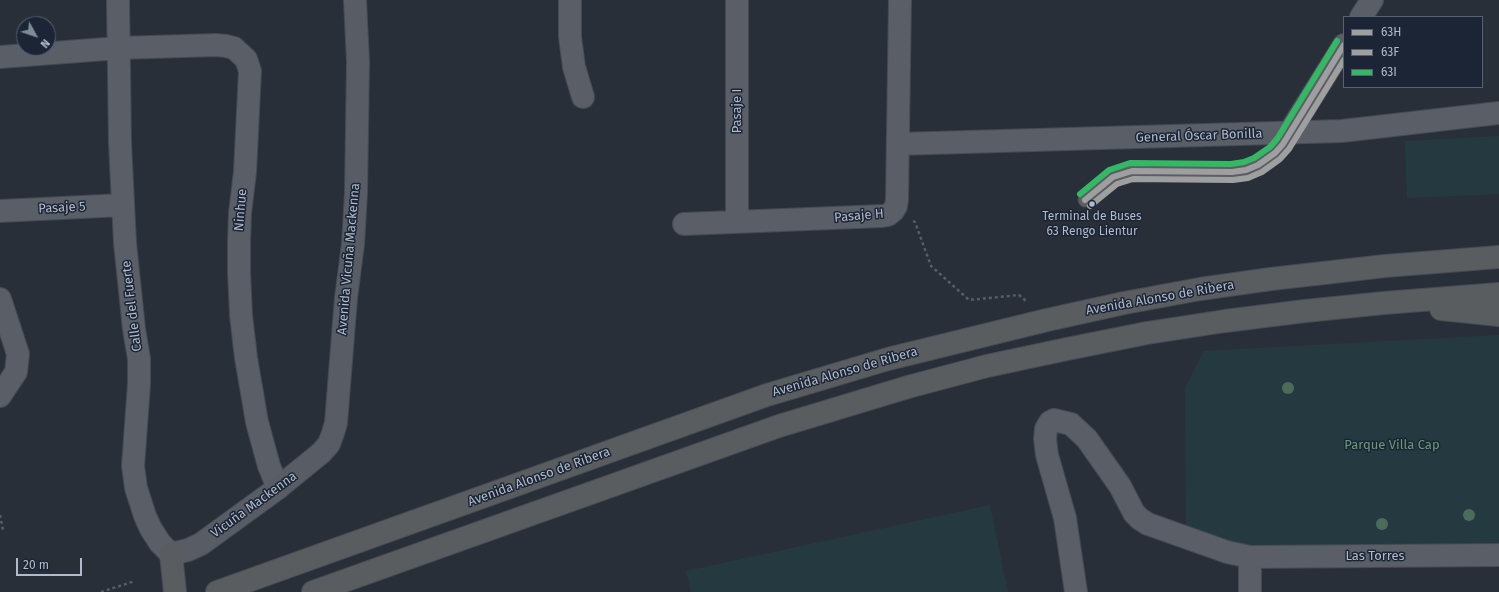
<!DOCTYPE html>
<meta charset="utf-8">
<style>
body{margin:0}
#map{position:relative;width:1499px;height:592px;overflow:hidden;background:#292f39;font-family:"Fira Sans",sans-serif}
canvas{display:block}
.legend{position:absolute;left:1343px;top:16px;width:140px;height:72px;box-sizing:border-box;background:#1b2535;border:1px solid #576171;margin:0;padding:5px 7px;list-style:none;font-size:12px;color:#b2bbcb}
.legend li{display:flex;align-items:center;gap:8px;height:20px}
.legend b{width:20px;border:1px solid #576171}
.north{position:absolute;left:16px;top:16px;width:40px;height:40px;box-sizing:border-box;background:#1b2535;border:1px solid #576171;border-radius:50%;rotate:130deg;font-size:11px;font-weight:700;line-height:16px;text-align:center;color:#b2bbcb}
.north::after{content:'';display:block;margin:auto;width:14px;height:18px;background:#828a98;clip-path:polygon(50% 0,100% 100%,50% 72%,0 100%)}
.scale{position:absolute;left:16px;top:558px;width:66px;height:18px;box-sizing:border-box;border:2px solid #b2bbcb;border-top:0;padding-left:5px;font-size:12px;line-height:14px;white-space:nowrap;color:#b2bbcb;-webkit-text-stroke:3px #1b2535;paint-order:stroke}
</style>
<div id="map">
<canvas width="1499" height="592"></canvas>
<ul class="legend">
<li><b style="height:5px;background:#9f9f9f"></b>63H</li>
<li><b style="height:5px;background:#9f9f9f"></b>63F</li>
<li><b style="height:5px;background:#33b964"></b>63I</li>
</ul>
<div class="north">N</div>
<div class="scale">20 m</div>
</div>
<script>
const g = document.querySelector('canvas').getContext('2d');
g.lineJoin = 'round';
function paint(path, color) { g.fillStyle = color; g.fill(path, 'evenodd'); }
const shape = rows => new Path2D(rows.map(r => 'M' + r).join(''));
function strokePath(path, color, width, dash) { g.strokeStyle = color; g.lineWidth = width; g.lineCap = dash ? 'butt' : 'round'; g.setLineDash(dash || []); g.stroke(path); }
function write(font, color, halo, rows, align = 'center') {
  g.font = font + ' "Fira Sans",sans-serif'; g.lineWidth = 3; g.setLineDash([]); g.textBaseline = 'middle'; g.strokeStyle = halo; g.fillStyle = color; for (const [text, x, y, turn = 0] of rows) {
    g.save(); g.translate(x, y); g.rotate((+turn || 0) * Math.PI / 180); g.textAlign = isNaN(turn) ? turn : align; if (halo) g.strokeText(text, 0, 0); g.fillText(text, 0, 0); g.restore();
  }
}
paint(shape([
 [1499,136,1499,194,1407,198,1405,141],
 [1499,335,1499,547,1268,553,1186,528,1185,388,1204,351],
 [990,505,1008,592,691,592,686,571]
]), '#253a40');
const lane = shape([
 [1085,200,1113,177,1132,171,1232,172,1246,170,1258,165,1275,153,1283,144,1289,133]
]);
const street = shape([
 [118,0,120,143,125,243,134,329,139,359,139,384,133,466,136,488,145,516,151,529,160,543,171,554],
 [570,0,570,37,574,67,583,97],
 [737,0,737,222],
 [1361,17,1372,0],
 [0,57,119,48,216,45,226,46,234,48,246,59,250,71,245,172,240,213,239,242,239,272,241,315,246,358,257,422,269,466,278,488],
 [1289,133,1344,45],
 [898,144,1342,131,1499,113],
 [0,211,123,205],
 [684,224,882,216,888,215,893,211,896,206,897,200,900,0],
 [0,299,18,354,16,372,0,396],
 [1250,557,1250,592],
 [1076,592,1065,518,1047,455,1045,439,1046,429,1050,422,1054,420,1071,424,1087,439,1120,486,1134,513,1140,519,1148,524,1227,552,1250,557,1499,555]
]);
const secondary = shape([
 [171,554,188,550,201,544,278,488,321,453,329,444,333,433,336,423,346,298,353,244,356,193,358,62,355,0]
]);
const highway = shape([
 [1441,309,1499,315],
 [171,554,175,592],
 [217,592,767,395,888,359,1047,320,1124,303,1200,289,1271,279,1385,266,1499,257],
 [313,592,779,426,908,387,987,366,1067,349,1147,333,1225,321,1305,311,1384,303,1499,294]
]);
strokePath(lane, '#454a52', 15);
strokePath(street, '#454a52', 24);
strokePath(secondary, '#454a52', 24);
strokePath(highway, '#464b55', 24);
strokePath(shape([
 [913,221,915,222,931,266,969,300,1019,295,1027,302],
 [0,515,3,530],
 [101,592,135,581]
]), '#575d64', 2.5, [3, 3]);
strokePath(lane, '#595e67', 13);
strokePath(street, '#595e67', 22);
strokePath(secondary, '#585d65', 22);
strokePath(highway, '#5a5d60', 22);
strokePath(shape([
 [1085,200,1113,177,1132,171,1232,172,1246,170,1258,165,1275,153,1283,144,1344,45]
]), '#9f9f9f', 6);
strokePath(shape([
 [1090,206,1117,184,1133,179,1233,180,1248,178,1262,172,1280,159,1289,149,1344,60]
]), '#9f9f9f', 6);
strokePath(shape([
 [1080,194,1109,170,1130,163,1231,164,1244,162,1254,158,1270,147,1277,139,1337,41]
]), '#33b964', 6);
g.fillStyle = '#4b6c5b';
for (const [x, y] of [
 [1288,388],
 [1469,515],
 [1382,524]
]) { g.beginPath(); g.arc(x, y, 6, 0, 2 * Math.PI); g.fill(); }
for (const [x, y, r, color] of [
 [1092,204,3.5,"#b2bbcb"]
]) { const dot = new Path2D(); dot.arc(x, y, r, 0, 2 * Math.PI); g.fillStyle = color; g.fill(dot); strokePath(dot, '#1b2535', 1.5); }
write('12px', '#b2bbcb', '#1b2535', [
 ["Terminal de Buses",1092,217],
 ["63 Rengo Lientur",1092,232]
]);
write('13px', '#b2bbcb', '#1b2535', [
 ["Pasaje I",737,111,-90],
 ["General Óscar Bonilla",1199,136,-2],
 ["Pasaje 5",62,208,-3],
 ["Ninhue",241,210,-85],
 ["Pasaje H",859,216,-5],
 ["Avenida Vicuña Mackenna",349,259,-85],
 ["Avenida Alonso de Ribera",1160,298,-10],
 ["Calle del Fuerte",132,306,-97],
 ["Avenida Alonso de Ribera",845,372,-16],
 ["Avenida Alonso de Ribera",539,477,-20],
 ["Vicuña Mackenna",254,505,-36],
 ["Las Torres",1375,556]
]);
write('13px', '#679d76', '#1b2535', [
 ["Parque Villa Cap",1392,445]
]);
</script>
